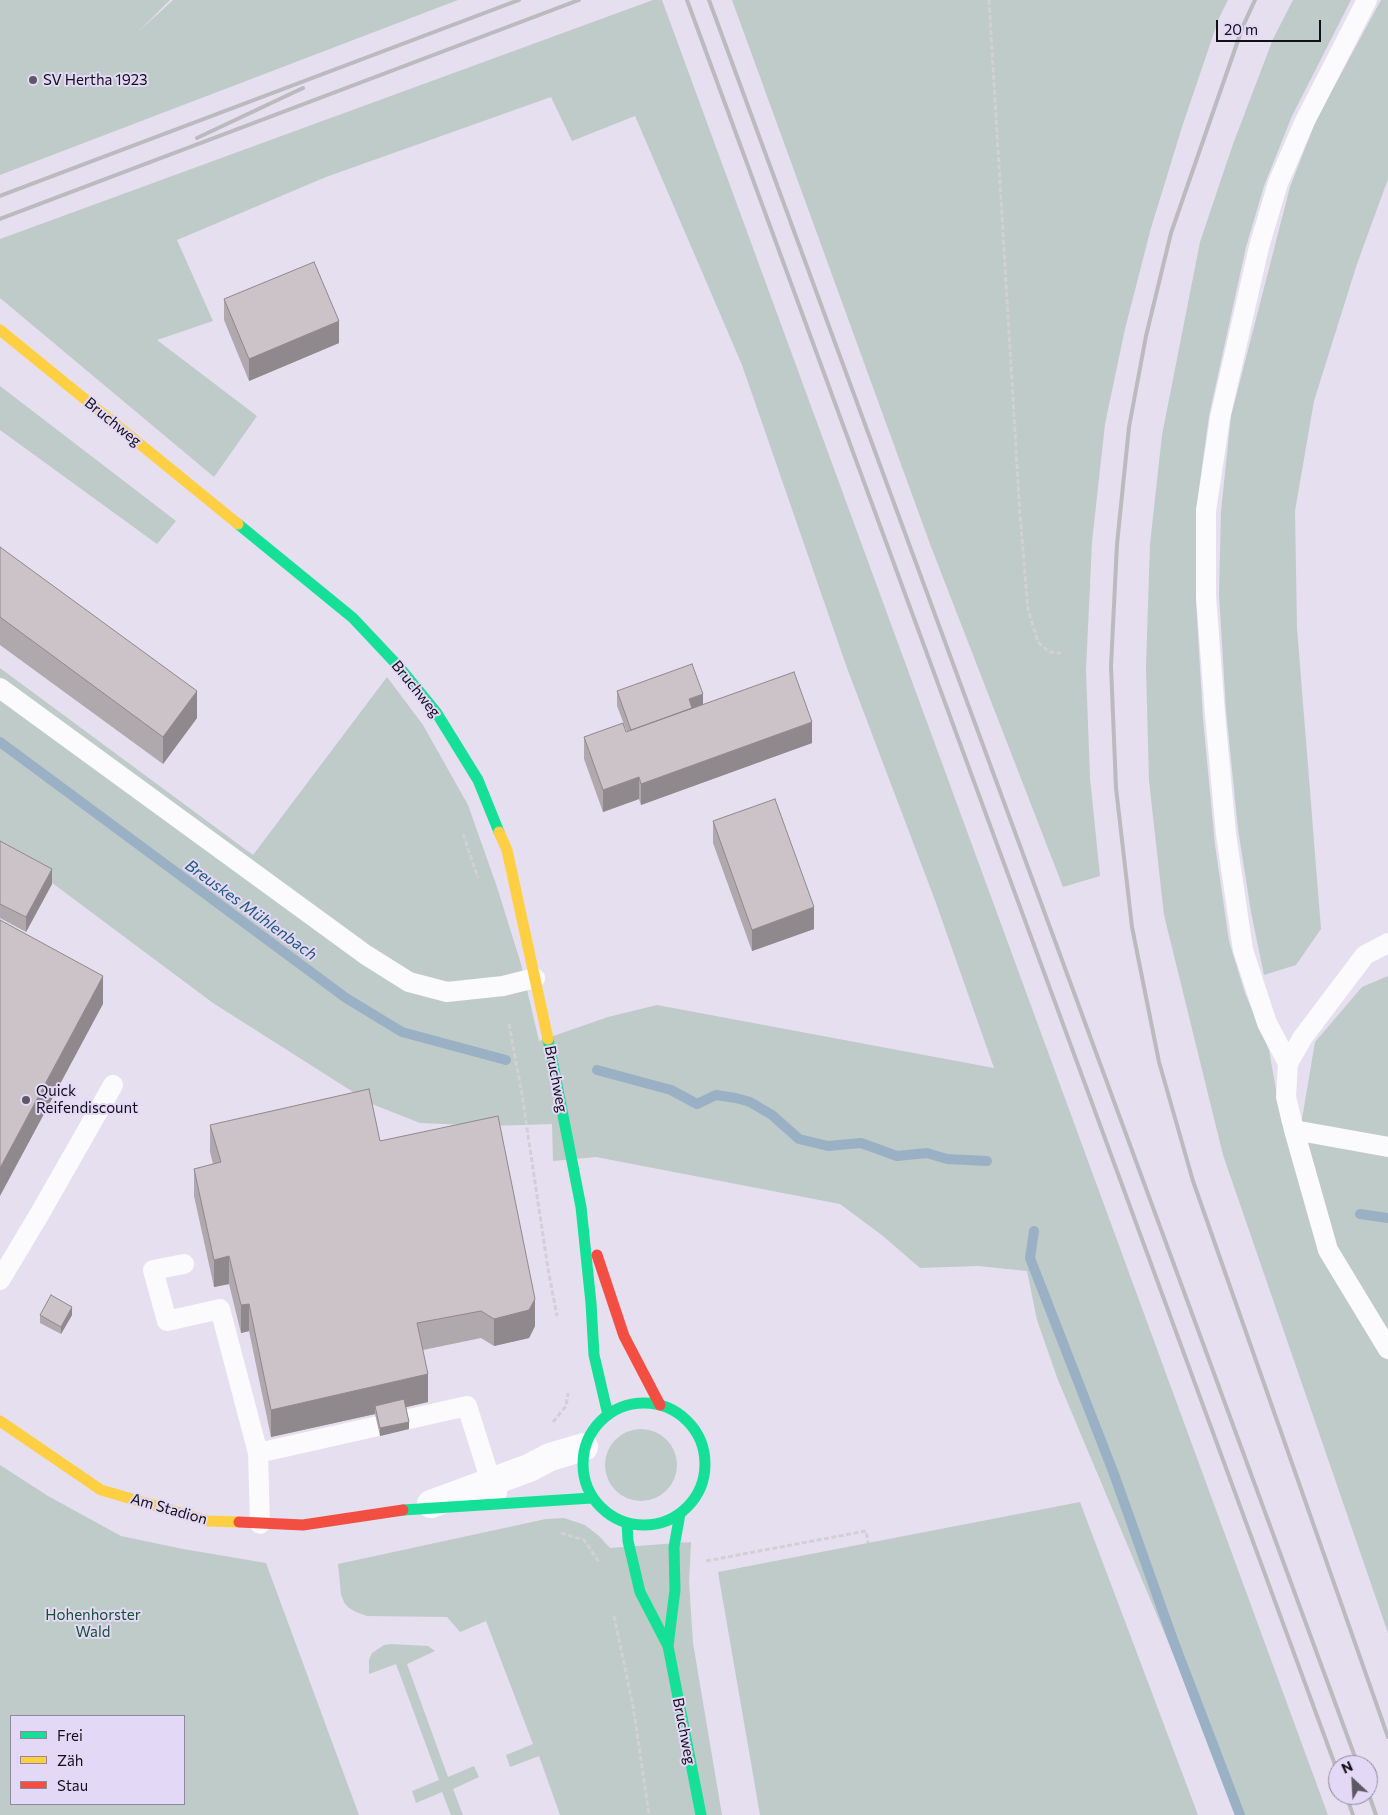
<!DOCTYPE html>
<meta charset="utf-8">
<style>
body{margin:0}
#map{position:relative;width:1388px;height:1815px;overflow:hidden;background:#e5dff0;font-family:Commissioner,sans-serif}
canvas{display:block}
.legend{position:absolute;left:10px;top:1715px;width:175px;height:90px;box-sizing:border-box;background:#e3d9f6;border:1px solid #90889e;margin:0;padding:6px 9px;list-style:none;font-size:15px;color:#130f19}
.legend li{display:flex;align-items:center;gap:10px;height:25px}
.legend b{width:25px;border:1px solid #90889e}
.north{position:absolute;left:1328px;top:1755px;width:50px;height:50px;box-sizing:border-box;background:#e3d9f6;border:1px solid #90889e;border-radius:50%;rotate:335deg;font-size:14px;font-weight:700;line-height:20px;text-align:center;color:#130f19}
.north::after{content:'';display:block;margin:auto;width:18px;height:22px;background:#5c5864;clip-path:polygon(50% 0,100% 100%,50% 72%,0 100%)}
.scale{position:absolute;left:1216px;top:20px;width:105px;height:22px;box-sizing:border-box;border:2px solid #130f19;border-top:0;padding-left:6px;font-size:15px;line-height:18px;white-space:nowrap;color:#130f19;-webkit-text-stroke:4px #e3d9f6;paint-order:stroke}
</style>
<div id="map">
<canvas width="1388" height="1815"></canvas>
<ul class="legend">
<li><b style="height:6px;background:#16e098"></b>Frei</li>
<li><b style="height:6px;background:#ffcf43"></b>Zäh</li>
<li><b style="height:6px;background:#f24e42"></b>Stau</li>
</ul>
<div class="north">N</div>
<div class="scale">20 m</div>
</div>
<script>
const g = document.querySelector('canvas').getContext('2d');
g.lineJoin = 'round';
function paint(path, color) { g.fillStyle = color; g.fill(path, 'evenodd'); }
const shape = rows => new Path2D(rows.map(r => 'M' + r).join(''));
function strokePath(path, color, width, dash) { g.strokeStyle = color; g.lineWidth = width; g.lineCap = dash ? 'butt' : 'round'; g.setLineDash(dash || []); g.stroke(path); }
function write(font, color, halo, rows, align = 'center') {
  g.font = font + ' Commissioner,sans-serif'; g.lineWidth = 4; g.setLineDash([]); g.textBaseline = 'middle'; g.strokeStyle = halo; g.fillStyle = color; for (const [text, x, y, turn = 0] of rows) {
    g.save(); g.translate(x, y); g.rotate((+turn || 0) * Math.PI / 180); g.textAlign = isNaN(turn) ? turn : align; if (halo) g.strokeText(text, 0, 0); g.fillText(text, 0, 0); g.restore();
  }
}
paint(shape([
 [0,0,170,0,138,32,173,0,458,0,0,175],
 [653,0,662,0,1328,1815,1241,1815,1058,1380,1037,1320,1027,1271,978,1266,920,1268,883,1236,840,1204,596,1157,553,1161,552,1124,490,1126,420,1123,372,1104,213,1003,0,844,0,668,253,855,387,677,423,725,468,805,497,887,521,964,539,1041,608,1017,657,1005,994,1068,936,903,847,668,742,365,635,116,572,141,551,97,326,177,177,240,213,321,157,340,257,416,214,477,0,298,0,239],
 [732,0,1228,0,1219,18,1183,124,1151,228,1125,329,1105,424,1092,542,1086,670,1090,778,1100,876,1063,887,930,544],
 [1293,0,1351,0,1292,116,1264,186,1246,247,1209,416,1196,511,1196,601,1203,719,1215,845,1229,941,1245,993,1269,1050,1282,1124,1302,1119,1315,1042,1362,987,1388,976,1388,1633,1223,1155,1164,915,1149,781,1146,667,1150,544,1162,435,1200,242,1233,144,1273,39],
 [1381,0,1388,0,1388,179,1357,264,1314,401,1295,511,1297,628,1321,929,1296,965,1264,975,1251,912,1238,829,1226,710,1219,594,1221,511,1231,416,1290,187,1316,120],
 [0,386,176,521,157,544,0,430],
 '605 1465a36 36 0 1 1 72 0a36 36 0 1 1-72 0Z',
 [0,1465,48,1496,121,1536,183,1549,266,1563,359,1815,0,1815],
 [11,1716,184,1716,184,1804,11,1804],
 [1080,1502,1198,1815,760,1815,718,1572],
 [564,1518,585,1525,599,1536,610,1548,691,1542,689,1582,693,1643,722,1815,560,1815,539,1756,510,1767,506,1755,533,1744,486,1621,460,1632,447,1617,367,1616,356,1612,349,1608,345,1604,341,1595,338,1564,546,1519],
 [391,1644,428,1646,435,1651,407,1664,448,1777,474,1766,479,1777,453,1789,463,1815,451,1815,442,1792,416,1803,412,1791,439,1780,396,1664,369,1674,369,1660,372,1653,384,1645]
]), '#bfcbc8');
strokePath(shape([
 [0,742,346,998,402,1032,506,1060],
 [597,1070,671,1090,697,1104,716,1095,736,1098,750,1102,772,1115,799,1139,828,1146,861,1143,897,1156,927,1153,947,1159,987,1161],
 [1360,1214,1388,1218],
 [1034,1231,1030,1258,1114,1474,1173,1640,1240,1815]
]), '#9ab0c5', 10);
strokePath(shape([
 [989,0,1020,515,1028,610,1038,642,1049,652,1061,653],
 [463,834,478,878],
 [509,1024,522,1095,548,1269,557,1316],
 [553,1422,566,1406,568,1393],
 [561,1533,584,1540,599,1562],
 [706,1561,866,1531,868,1543],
 [614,1616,633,1706,649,1815]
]), '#d1d0d4', 3, [5, 2.5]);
strokePath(shape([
 [0,688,366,955,409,982,447,992,503,986,535,978],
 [1388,943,1365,955,1303,1037,1288,1063,1286,1097,1294,1130,1328,1250,1388,1349],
 [1288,1063,1267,1023,1243,950,1226,834,1215,714,1206,596,1206,511,1220,418,1259,247,1278,183,1305,121,1367,0],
 [1294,1130,1388,1147],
 [184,1264,153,1270,167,1321,220,1309,258,1453,260,1524],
 [0,1280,39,1215,113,1085],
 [258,1453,467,1406,491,1482,497,1493]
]), '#fbfafd', 20);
strokePath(shape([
 [431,1504,529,1468,550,1457,584,1447]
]), '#fbfafd', 28);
strokePath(shape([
 [238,524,353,618,400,668,436,712,478,780,499,832],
 [548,1039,581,1207,591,1303,594,1355,608,1415],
 '583 1464a61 61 0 1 1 122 0a61 61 0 1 1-122 0Z',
 [403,1510,592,1498],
 [627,1523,628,1541,640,1592,668,1646,701,1815],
 [668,1646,675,1590,674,1547,680,1514]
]), '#16e098', 11);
strokePath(shape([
 [0,330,238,524],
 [499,832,507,850,548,1039],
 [0,1421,101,1490,208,1521,239,1522]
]), '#ffcf43', 11);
strokePath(shape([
 [597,1255,624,1336,660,1405],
 [239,1522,303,1525,403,1510]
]), '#f24e42', 11);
strokePath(shape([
 [687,0,1338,1773],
 [709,0,1358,1765],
 [1255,0,1243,26,1171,233,1146,336,1129,427,1117,544,1111,666,1116,788,1132,927,1159,1062,1193,1181,1388,1737],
 [197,138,303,88],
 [0,196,519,0],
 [0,219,579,0],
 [1368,1792,1376,1815],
 [1346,1795,1353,1815]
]), '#bbbabe', 4);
paint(shape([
 [224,299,339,343,249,381,224,320],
 [0,547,197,718,163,764,0,645],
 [617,691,703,704,812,743,641,805,639,799,603,812,584,759,584,737,627,732,617,706],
 [713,821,814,929,752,951,713,843],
 [0,841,52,884,26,932,0,918],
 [210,1125,380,1141,535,1326,529,1338,494,1346,481,1338,423,1350,428,1402,406,1407,409,1429,380,1436,375,1414,271,1437,249,1331,241,1333,229,1284,214,1287,194,1196,194,1169,213,1164,210,1152],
 [40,1315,72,1315,61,1334,40,1323]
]), '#afa8ac');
paint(shape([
 [339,321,339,343,249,381,249,359],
 [197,691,197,718,163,764,163,737],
 [703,694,703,709,657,728,689,699],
 [812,722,812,743,641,805,641,784],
 [639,777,639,799,603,812,603,790],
 [52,869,52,884,26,932,26,917],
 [814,907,814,929,752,951,752,930],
 [103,976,103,1004,0,1196,0,1168],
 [229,1256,229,1284,214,1287,214,1260],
 [535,1299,535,1326,529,1338,494,1346,494,1319],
 [249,1304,249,1331,241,1333,241,1305],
 [72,1307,72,1315,61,1334,61,1327],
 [428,1374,428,1402,377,1414,375,1406,375,1414,271,1437,271,1410],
 [409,1422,409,1429,380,1436,380,1428]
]), '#8f888c');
const building = shape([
 [314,262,339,321,249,359,224,299,314,262],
 [0,547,197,691,163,737,0,617,0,547],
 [692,664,703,694,689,699,692,708,631,730,617,691,692,664],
 [794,672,812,722,641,784,639,777,603,790,584,737,623,723,626,732,794,672],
 [775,799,814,907,752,930,713,821,775,799],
 [0,841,52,869,26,917,0,904,0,841],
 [0,920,103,976,0,1168,0,920],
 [369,1089,380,1141,498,1116,535,1299,529,1310,494,1319,481,1311,417,1323,428,1374,271,1410,249,1304,241,1305,229,1256,214,1260,194,1169,221,1162,210,1125,369,1089],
 [51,1295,72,1307,61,1327,40,1315,51,1295],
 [404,1399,409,1422,380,1428,375,1406,404,1399]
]);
paint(building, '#ccc3c8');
strokePath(building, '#8f888c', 1);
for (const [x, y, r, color] of [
 [33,80,5,"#5c5864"],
 [26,1100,5,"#5c5864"]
]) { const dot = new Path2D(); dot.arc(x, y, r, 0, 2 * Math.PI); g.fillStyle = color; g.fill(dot); strokePath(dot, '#e3d9f6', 2); }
write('15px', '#130f19', '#e3d9f6', [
 ["SV Hertha 1923",43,80],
 ["Quick",36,1091],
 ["Reifendiscount",36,1108]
], 'left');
write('15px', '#130f19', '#e3d9f6', [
 ["Bruchweg",113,422,39],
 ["Bruchweg",416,689,51],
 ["Bruchweg",556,1079,79],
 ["Am Stadion",169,1509,16],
 ["Bruchweg",684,1731,79]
]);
write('15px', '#155030', '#e3d9f6', [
 ["Hohenhorster",93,1615],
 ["Wald",93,1632]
]);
write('italic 16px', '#1f587a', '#e3d9f6', [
 ["Breuskes Mühlenbach",251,910,36]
]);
</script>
